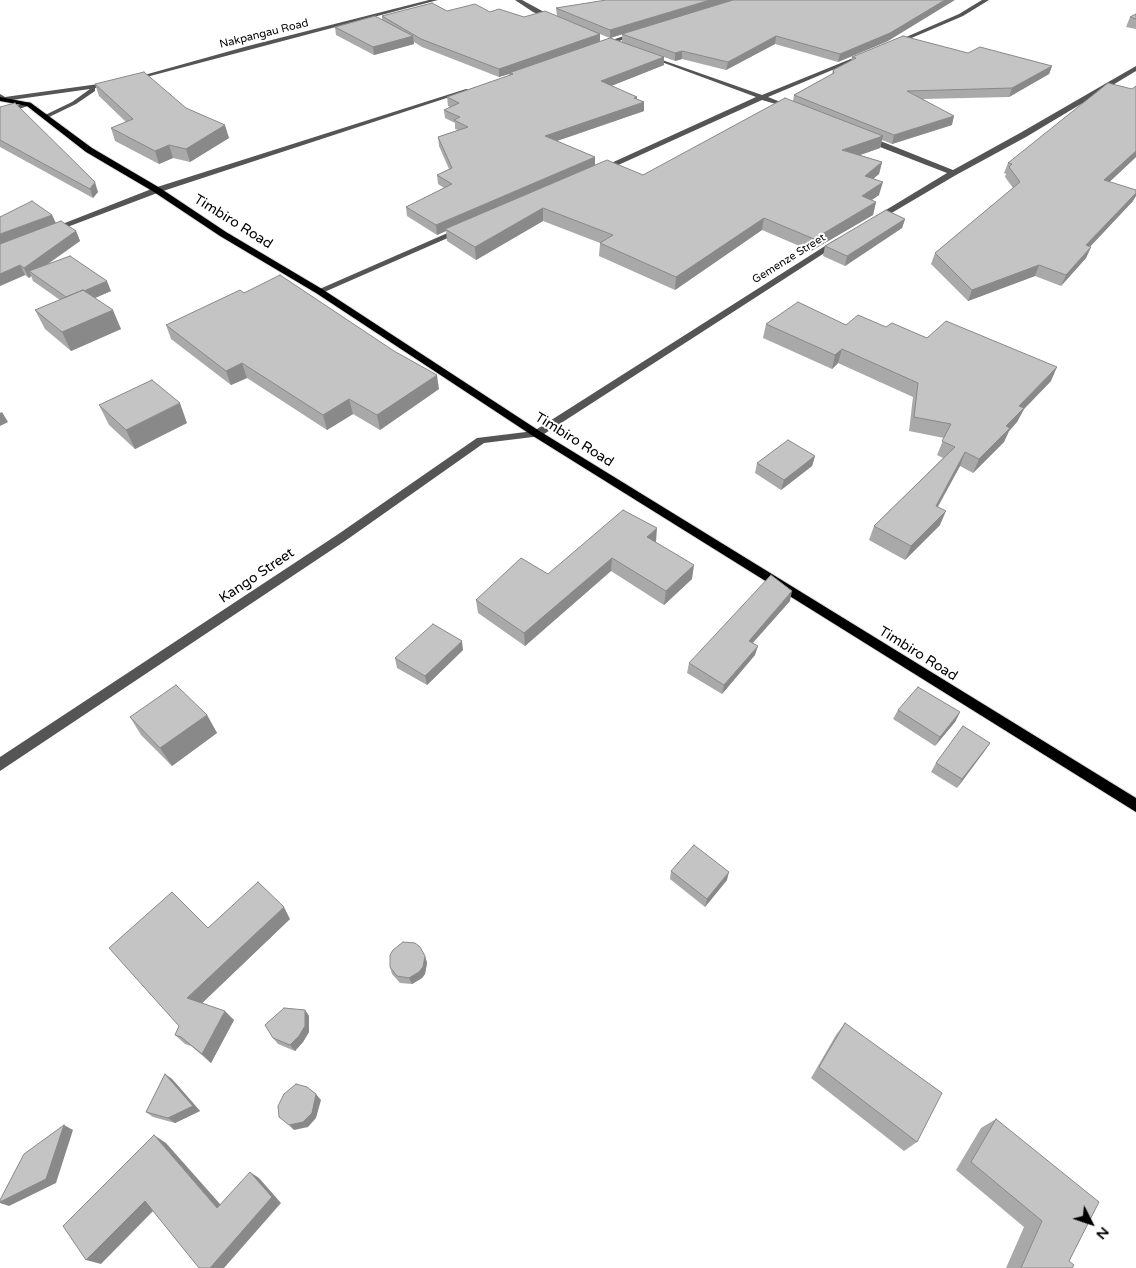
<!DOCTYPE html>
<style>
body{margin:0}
#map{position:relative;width:1136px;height:1268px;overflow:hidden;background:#fff;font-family:"Varela Round",sans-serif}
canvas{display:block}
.north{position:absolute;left:1066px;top:1198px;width:50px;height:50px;-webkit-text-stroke:4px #fff;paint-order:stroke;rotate:131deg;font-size:14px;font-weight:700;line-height:20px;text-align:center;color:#000}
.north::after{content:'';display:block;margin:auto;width:18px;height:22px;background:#000;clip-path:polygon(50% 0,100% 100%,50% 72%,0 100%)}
</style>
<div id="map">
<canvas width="1136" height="1268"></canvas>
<div class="north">N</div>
</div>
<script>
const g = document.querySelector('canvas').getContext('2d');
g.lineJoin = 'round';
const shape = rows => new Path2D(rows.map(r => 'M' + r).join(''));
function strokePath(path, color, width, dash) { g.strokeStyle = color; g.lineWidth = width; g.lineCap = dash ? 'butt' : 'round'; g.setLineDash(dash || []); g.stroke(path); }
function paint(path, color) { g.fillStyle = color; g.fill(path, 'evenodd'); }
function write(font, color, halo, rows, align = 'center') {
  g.font = font + ' "Varela Round",sans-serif'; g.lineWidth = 4; g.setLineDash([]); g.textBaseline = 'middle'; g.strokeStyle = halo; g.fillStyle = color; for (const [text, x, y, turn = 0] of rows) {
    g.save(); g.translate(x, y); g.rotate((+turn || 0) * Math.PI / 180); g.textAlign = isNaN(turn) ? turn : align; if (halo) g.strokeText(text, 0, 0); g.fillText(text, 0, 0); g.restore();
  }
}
const major = shape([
 [0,97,31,103,92,148,160,188,226,232,322,289,541,432,1136,798,1136,812,533,436,316,293,220,236,154,192,86,152,27,106,0,101,0,97]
]);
strokePath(major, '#dbdbdb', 2);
paint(shape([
 [429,0,438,0,135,80,130,79,248,46,429,0],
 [515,0,522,0,557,19,552,20,533,12,515,0],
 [982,0,989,0,963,16,895,45,890,44,959,14,982,0],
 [639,31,641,34,600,47,597,45,639,31],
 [863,54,868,55,768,97,793,107,793,109,762,100,605,171,598,169,756,97,648,57,648,55,762,95,863,54],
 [1136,66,1136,71,1026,137,956,175,878,221,871,219,947,173,862,140,862,136,868,136,953,170,1020,133,1136,66],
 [113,82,115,83,115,85,95,88,95,91,76,104,47,118,45,117,45,115,72,102,90,89,4,101,0,99,0,94,5,97,113,82],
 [466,89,471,90,160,192,54,232,47,230,154,188,466,89],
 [29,102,31,103,31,105,0,115,0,111,29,102],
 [459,228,466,230,322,293,315,291,459,228],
 [836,239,843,241,541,436,484,443,345,541,0,771,0,757,337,535,477,438,534,431,836,239]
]), '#555');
paint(major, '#000');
paint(shape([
 [556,8,888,41,838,62,775,44,726,70,682,59,675,61,664,57,664,65,611,86,637,97,637,99,644,102,644,111,557,141,595,157,595,165,643,175,793,101,794,95,832,74,833,70,851,61,852,57,968,53,1052,66,1049,74,1009,97,923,99,952,125,892,144,882,140,880,148,860,155,882,162,879,174,873,179,879,195,871,200,876,202,873,215,811,251,762,230,675,290,599,256,600,243,543,221,476,260,447,241,446,231,437,235,407,216,406,207,444,188,438,184,437,175,449,169,439,146,438,137,458,130,455,129,455,123,445,118,444,110,450,107,448,106,447,97,509,76,509,74,499,77,422,47,414,42,414,44,374,55,336,35,335,27,382,20,382,16,447,11,490,12,524,17,557,16],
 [600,34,607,37,610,38,600,41],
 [622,34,622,42,611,38],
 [1136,14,1136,29,1126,27,1130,17],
 [95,84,186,108,229,138,190,162,173,158,159,164,115,141,111,128,126,122,99,96],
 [1136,86,1136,157,1109,182,1133,201,1090,247,1091,247,1086,258,1061,286,1035,276,968,301,931,264,935,253,1013,188,1005,177,1006,174,1004,173,1008,163,1132,89],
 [0,107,98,192,93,198,0,147],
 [52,215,56,223,76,231,80,241,48,264,111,291,95,298,121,329,71,351,45,329,35,310,60,300,33,281,31,276,29,278,25,275,0,286],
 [905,219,902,228,845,266,823,256,825,246],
 [244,293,439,389,380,430,353,414,327,430,247,378,231,385,171,339,166,325],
 [766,324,846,325,886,327,927,338,1051,381,1024,409,1017,422,1009,431,1004,442,973,473,960,466,938,507,940,525,905,560,869,540,874,526,943,458,937,455,944,438,909,431,913,397,838,363,832,369,763,338],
 [99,405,187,423,135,449,109,425],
 [815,456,812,466,781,490,755,473,757,463],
 [655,542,692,579,664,605,611,571,525,646,478,613,476,600,548,574],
 [790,601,753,643,755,655,722,694,687,673,689,663],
 [463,650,427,685,397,668,395,658],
 [898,710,960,712,955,722,935,746,893,719],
 [207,715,217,733,172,766,141,735,130,717],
 [990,743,957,788,931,772,936,763],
 [671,871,727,880,705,907,670,879],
 [290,919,202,1003,234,1020,211,1063,191,1046,185,1044,175,1035,179,1026,208,928],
 [425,956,427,963,425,974,422,978,412,984,400,983,392,974,390,967],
 [305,1010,309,1016,309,1032,303,1042,295,1051,278,1044,273,1038],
 [845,1023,917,1142,904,1151,811,1078,836,1035],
 [165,1074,172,1079,200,1111,175,1123,153,1117,146,1112],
 [996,1119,1069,1261,1072,1268,1006,1268,1024,1227,956,1170,981,1128]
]), '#a9a9a9');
paint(shape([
 [710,0,736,0,610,38,610,30],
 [945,0,955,0,888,41,838,62,840,54],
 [600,34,600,42,509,73,509,74,499,77,499,69],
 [413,36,414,44,374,55,373,47],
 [776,36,775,44,726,70,728,62],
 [682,51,682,59,675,61,675,53],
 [664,57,664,65,601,90,601,81],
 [1052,66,1049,74,1009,97,1012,88],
 [637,97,637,105,644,102,644,111,545,145,545,136],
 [954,116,952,125,892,144,894,135],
 [225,125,229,138,190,162,186,149],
 [883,136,880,148,840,162,842,150],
 [169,145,173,158,159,164,155,151],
 [1136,151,1136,157,1100,191,1104,180],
 [595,157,595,167,445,229,446,231,437,235,436,225],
 [882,162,879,174,862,188,865,176],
 [95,182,98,192,93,198,90,189],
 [883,182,879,195,859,209,862,196],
 [1136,193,1136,196,1133,201,1081,256,1086,245],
 [876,202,873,215,811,251,814,239],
 [543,208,543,221,476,260,475,247],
 [52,215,56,224,0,246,0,234],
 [764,218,762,230,675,290,676,277],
 [905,219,902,228,845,266,847,256],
 [76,231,80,241,33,274,29,271,31,276,29,278,24,268],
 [1091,247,1086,258,1061,286,1066,275],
 [20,265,25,275,0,286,0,274],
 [1039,265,1035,276,968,301,972,290],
 [107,281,111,291,72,308,67,298],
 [113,310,121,329,71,351,62,332],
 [842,349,838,363,832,369,835,355],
 [242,363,247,378,231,385,226,371],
 [1057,367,1051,381,1024,409,1017,422,1009,431,1004,442,973,473,979,459,1006,426,1019,406],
 [437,375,439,389,380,430,377,415],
 [349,399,353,414,327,430,323,415],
 [180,403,187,423,135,449,126,430],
 [2,412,8,422,0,426,0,413],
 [965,452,960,466,930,520,936,506],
 [815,456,812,466,781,490,784,480],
 [946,511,940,525,905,560,911,546],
 [657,528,656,542,646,551,647,537],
 [612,558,611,571,525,646,524,633],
 [694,565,692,579,664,605,666,591],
 [792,591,790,601,746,650,749,641],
 [462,641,463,650,427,685,425,676],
 [758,646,755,655,722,694,724,685],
 [960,712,955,722,935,746,940,737],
 [207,715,217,733,172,766,160,748],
 [990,743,984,752,957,788,962,779],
 [729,872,727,880,705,907,707,899],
 [284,907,290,919,197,1008,187,998],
 [425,956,427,963,425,974,422,978,412,984,409,978],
 [305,1010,309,1016,309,1032,303,1042,295,1051,290,1045],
 [225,1011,234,1020,211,1063,202,1054],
 [165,1074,172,1079,200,1111,175,1123,168,1118],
 [316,1094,321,1100,316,1118,308,1127,294,1130,289,1125],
 [64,1125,73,1130,56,1183,9,1206,0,1203,0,1202],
 [154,1135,166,1143,228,1213,217,1208],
 [250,1172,259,1178,281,1203,224,1268,210,1268],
 [145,1201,158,1206,101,1264,86,1260]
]), '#898989');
const building = shape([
 [606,0,710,0,610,30,556,8,606,0],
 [733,0,945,0,890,33,840,54,776,36,728,62,682,51,675,53,622,34,733,0],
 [432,3,447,11,475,4,490,12,499,9,524,17,545,11,600,34,499,69,421,39,382,16,432,3],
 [1136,14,1136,19,1130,17,1136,14],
 [375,16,413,36,373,47,335,27,375,16],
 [903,36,968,53,980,47,1052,66,1012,88,907,91,954,116,894,135,794,95,834,73,833,70,856,58,852,57,903,36],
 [610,38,664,57,601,81,637,97,634,98,644,102,545,136,595,157,436,225,406,207,452,184,437,175,452,168,438,137,468,127,454,120,460,117,444,110,459,103,447,97,513,74,509,73,610,38],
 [144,72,186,108,225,125,186,149,169,145,155,151,111,128,133,119,95,84,144,72],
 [1108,83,1132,89,1136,86,1136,151,1104,180,1136,190,1136,193,1086,245,1091,247,1066,275,1039,265,972,290,935,253,1020,182,1009,167,1012,164,1008,163,1108,83],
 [785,98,883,136,842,150,882,162,865,176,883,182,862,196,876,202,814,239,764,218,676,277,600,243,613,235,543,208,475,247,445,229,607,160,643,175,785,98],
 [15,103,95,182,90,189,0,140,0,107,15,103],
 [32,201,52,215,0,234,0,217,32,201],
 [886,210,905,219,847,256,825,246,886,210],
 [61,221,76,231,24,268,20,265,0,274,0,244,61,221],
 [70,256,107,281,84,291,83,290,66,297,29,271,70,256],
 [280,275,394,351,437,375,377,415,349,399,323,415,242,363,226,371,166,325,240,290,244,293,280,275],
 [83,290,113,310,62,332,35,310,83,290],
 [798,302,846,325,858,315,886,327,892,323,927,338,946,321,1057,367,1019,406,1024,408,1006,426,1010,428,979,459,965,452,936,506,946,511,911,546,874,526,955,447,942,441,951,424,914,417,918,383,842,349,835,355,766,324,798,302],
 [152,380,180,403,126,430,99,405,152,380],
 [788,440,815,456,784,480,757,463,788,440],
 [623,510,657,528,647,537,694,565,666,591,612,558,524,633,476,600,521,558,548,574,623,510],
 [771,575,792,591,749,641,758,646,724,685,689,663,771,575],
 [433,624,462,641,425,676,395,658,433,624],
 [176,685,207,715,160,748,130,717,176,685],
 [918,687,960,712,940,737,898,710,918,687],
 [963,726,990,743,962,779,936,763,963,726],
 [694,845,729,872,707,899,671,871,694,845],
 [258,882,284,907,187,998,225,1011,202,1054,181,1037,175,1035,179,1026,109,948,172,892,208,928,258,882],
 [403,942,415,943,420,947,425,956,423,967,419,972,409,978,397,976,390,967,390,955,393,950,403,942],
 [284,1008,305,1010,305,1026,299,1036,290,1045,273,1038,265,1025,284,1008],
 [845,1023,942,1093,917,1142,819,1067,845,1023],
 [165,1074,193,1106,168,1118,146,1112,165,1074],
 [296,1084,307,1087,316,1094,312,1113,303,1122,289,1125,279,1117,278,1106,284,1094,296,1084],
 [996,1119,1099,1202,1069,1261,1074,1265,1072,1268,1021,1268,1042,1221,971,1162,996,1119],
 [64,1125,46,1179,0,1202,0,1200,24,1154,64,1125],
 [154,1135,217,1208,250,1172,272,1197,210,1268,199,1268,145,1201,86,1260,63,1226,154,1135]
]);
paint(building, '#c4c4c4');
strokePath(building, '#898989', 1);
write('11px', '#000', '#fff', [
 ["Nakpangau Road",264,34,-14],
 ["Gemenze Street",789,259,-32]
]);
write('14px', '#000', '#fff', [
 ["Timbiro Road",233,222,32],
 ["Timbiro Road",574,440,32],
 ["Kango Street",257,576,-34],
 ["Timbiro Road",918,654,32]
]);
</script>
